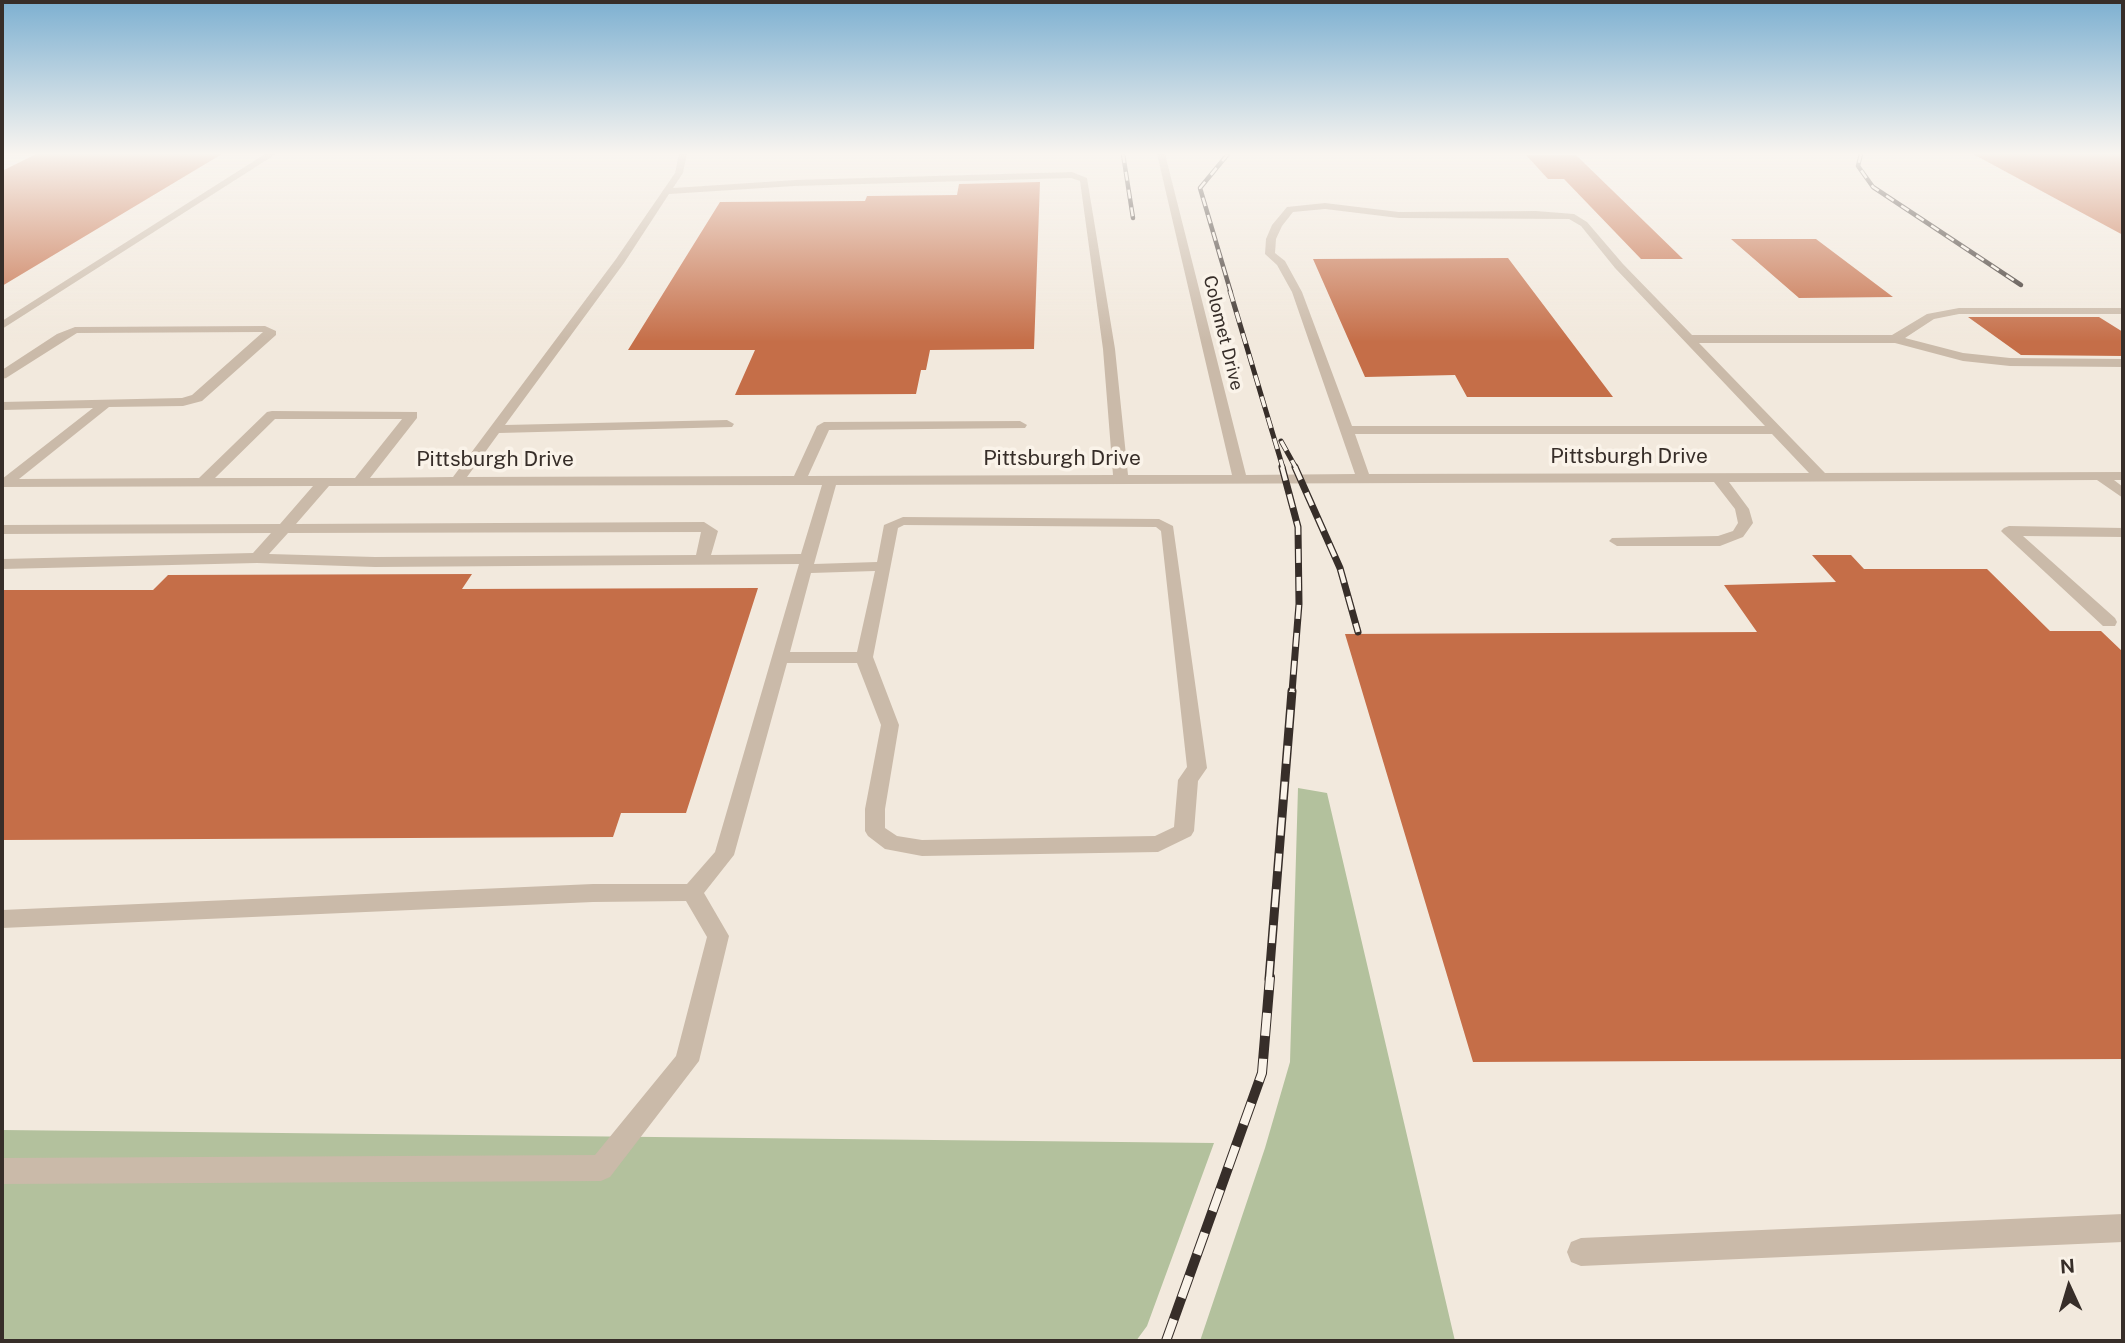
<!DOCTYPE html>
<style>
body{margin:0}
#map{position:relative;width:2125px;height:1343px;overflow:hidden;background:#f2e9dd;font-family:"Public Sans",sans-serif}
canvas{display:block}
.frame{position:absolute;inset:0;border:4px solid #372e29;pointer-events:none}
.north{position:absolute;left:2034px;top:1252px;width:70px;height:70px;-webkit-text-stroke:5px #faf3e9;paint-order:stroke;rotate:356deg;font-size:19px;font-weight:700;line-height:28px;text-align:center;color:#372e29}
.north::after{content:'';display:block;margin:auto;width:24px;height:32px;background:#372e29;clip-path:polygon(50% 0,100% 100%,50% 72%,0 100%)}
</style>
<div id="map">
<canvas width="2125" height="1343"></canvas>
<div class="frame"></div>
<div class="north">N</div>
</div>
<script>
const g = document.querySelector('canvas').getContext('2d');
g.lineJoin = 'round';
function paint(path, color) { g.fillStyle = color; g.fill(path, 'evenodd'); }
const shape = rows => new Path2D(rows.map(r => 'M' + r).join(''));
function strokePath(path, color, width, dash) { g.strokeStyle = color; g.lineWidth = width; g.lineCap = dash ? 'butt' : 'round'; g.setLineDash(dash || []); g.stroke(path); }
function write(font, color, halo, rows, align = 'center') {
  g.font = font + ' "Public Sans",sans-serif'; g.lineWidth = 7; g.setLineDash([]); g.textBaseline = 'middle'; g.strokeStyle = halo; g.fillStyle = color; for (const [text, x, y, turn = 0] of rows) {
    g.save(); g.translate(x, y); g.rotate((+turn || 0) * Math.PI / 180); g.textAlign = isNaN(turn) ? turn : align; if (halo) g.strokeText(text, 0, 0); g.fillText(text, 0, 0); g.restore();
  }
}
paint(shape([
 [1298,788,1327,793,1455,1341,1200,1341,1265,1148,1290,1062],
 [2,1130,1214,1143,1147,1326,1136,1341,2,1341]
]), '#b3c19d');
paint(shape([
 [36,154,222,154,2,286,2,171],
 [1973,154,2123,154,2123,235],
 [1526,155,1576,155,1683,259,1641,259,1564,179,1548,179],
 [1040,182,1034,349,930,350,926,370,921,370,916,394,735,395,755,350,628,350,720,202,865,201,867,196,957,195,959,184],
 [1731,239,1816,239,1893,297,1799,298],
 [1508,258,1613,397,1467,397,1455,375,1365,377,1313,259],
 [1968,317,2099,317,2123,332,2123,356,2021,355],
 [1812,555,1851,555,1864,569,1987,569,2050,631,2101,631,2123,652,2123,1059,1473,1062,1345,634,1757,632,1724,585,1836,582],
 [472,574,462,589,758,588,686,813,621,813,613,837,2,840,2,590,153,590,168,575]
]), '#c56e48');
paint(shape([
 [265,154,276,154,2,329,2,321,265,154],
 [679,154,687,154,683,173,673,188,795,180,1072,172,1087,178,1115,349,1128,475,1232,475,1157,154,1165,154,1246,475,1355,474,1292,292,1277,265,1265,254,1266,239,1272,225,1287,207,1325,203,1399,212,1536,211,1574,214,1587,222,1623,264,1692,335,1892,335,1927,314,1959,308,2123,308,2123,314,1959,314,1934,319,1905,338,1963,353,2010,358,2123,359,2123,367,2010,366,1963,361,1895,343,1699,343,1825,473,2123,472,2123,480,2114,480,2123,487,2123,498,2097,480,1729,482,1749,509,1753,523,1743,537,1720,546,1617,546,1609,541,1612,538,1718,536,1733,531,1738,523,1735,509,1714,482,836,485,814,564,877,562,884,525,903,517,1159,519,1173,526,1207,768,1198,781,1194,831,1191,836,1158,852,922,856,885,849,868,836,865,831,865,809,881,725,857,663,787,663,734,855,704,893,729,936,699,1061,610,1177,601,1181,2,1184,2,1158,595,1155,676,1056,707,937,686,901,593,902,2,928,2,910,593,884,687,884,715,852,799,564,375,567,257,563,2,569,2,559,253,553,271,533,2,534,2,525,280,524,313,486,2,487,2,479,93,408,2,410,2,402,182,398,192,395,263,332,77,333,6,378,2,379,2,370,57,334,75,327,265,326,276,331,276,335,202,401,183,406,109,407,19,479,199,478,267,412,272,411,417,412,417,418,370,478,453,477,616,259,675,173,679,154],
 [1071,178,1080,181,1103,349,1113,475,808,476,829,430,1025,428,1027,425,1020,421,824,422,817,426,794,476,467,477,499,433,732,427,734,424,727,420,505,425,624,263,669,194,795,186,1071,178],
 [1325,209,1399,218,1569,219,1581,226,1615,268,1765,426,1352,426,1302,292,1285,261,1275,253,1276,239,1282,226,1293,212,1325,209],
 [275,419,402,419,355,478,215,478,275,419],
 [1355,434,1772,434,1809,473,1369,474,1355,434],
 [799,485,822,485,801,554,711,555,718,531,704,522,296,524,329,486,799,485],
 [904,525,1156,527,1161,531,1187,767,1178,780,1174,827,1155,836,922,840,897,836,885,828,885,809,899,725,873,657,898,528,904,525],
 [701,532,696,555,375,557,269,554,288,533,701,532],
 [875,571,857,652,790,652,811,573,875,571],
 [2009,526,2123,528,2123,537,2023,536,2115,618,2117,622,2115,626,2103,626,2004,534,2001,531,2004,528,2009,526],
 [2123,1214,2123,1242,1581,1266,1571,1262,1567,1252,1571,1242,1581,1238,2123,1214]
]), '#cabaa9');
const railFar4 = shape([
 [1123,154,1133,218],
 [1228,154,1200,188,1231,293],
 [1861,154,1858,166,1873,187,2021,285]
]);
const railFar3 = shape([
 [1230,291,1283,468],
 [1281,441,1296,468]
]);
const railFar2 = shape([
 [1282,467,1298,527,1299,604,1292,692],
 [1295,467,1340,568,1358,632]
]);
const railFar1 = shape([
 [1269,979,1292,691]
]);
const rail = shape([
 [1166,1341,1262,1073,1270,977]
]);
strokePath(railFar4, '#372e29', 4.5);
strokePath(railFar3, '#372e29', 5);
strokePath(railFar2, '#372e29', 7);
strokePath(railFar1, '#372e29', 9);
strokePath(rail, '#372e29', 10);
strokePath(railFar4, '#faf3e9', 2.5, [9]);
strokePath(railFar3, '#faf3e9', 3.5, [11]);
strokePath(railFar2, '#faf3e9', 4.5, [14]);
strokePath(railFar1, '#faf3e9', 6, [18]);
strokePath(rail, '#faf3e9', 8, [23]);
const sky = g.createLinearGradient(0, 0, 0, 342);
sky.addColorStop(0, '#7db0d1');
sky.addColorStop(0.45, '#f9f5f0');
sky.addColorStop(1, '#f9f5f000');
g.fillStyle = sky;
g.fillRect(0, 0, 2125, 342);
write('18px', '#372e29', '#faf3e9', [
 ["Colomet Drive",1223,333,76]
]);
write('21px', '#372e29', '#faf3e9', [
 ["Pittsburgh Drive",1629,457],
 ["Pittsburgh Drive",1062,459],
 ["Pittsburgh Drive",495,460]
]);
</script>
